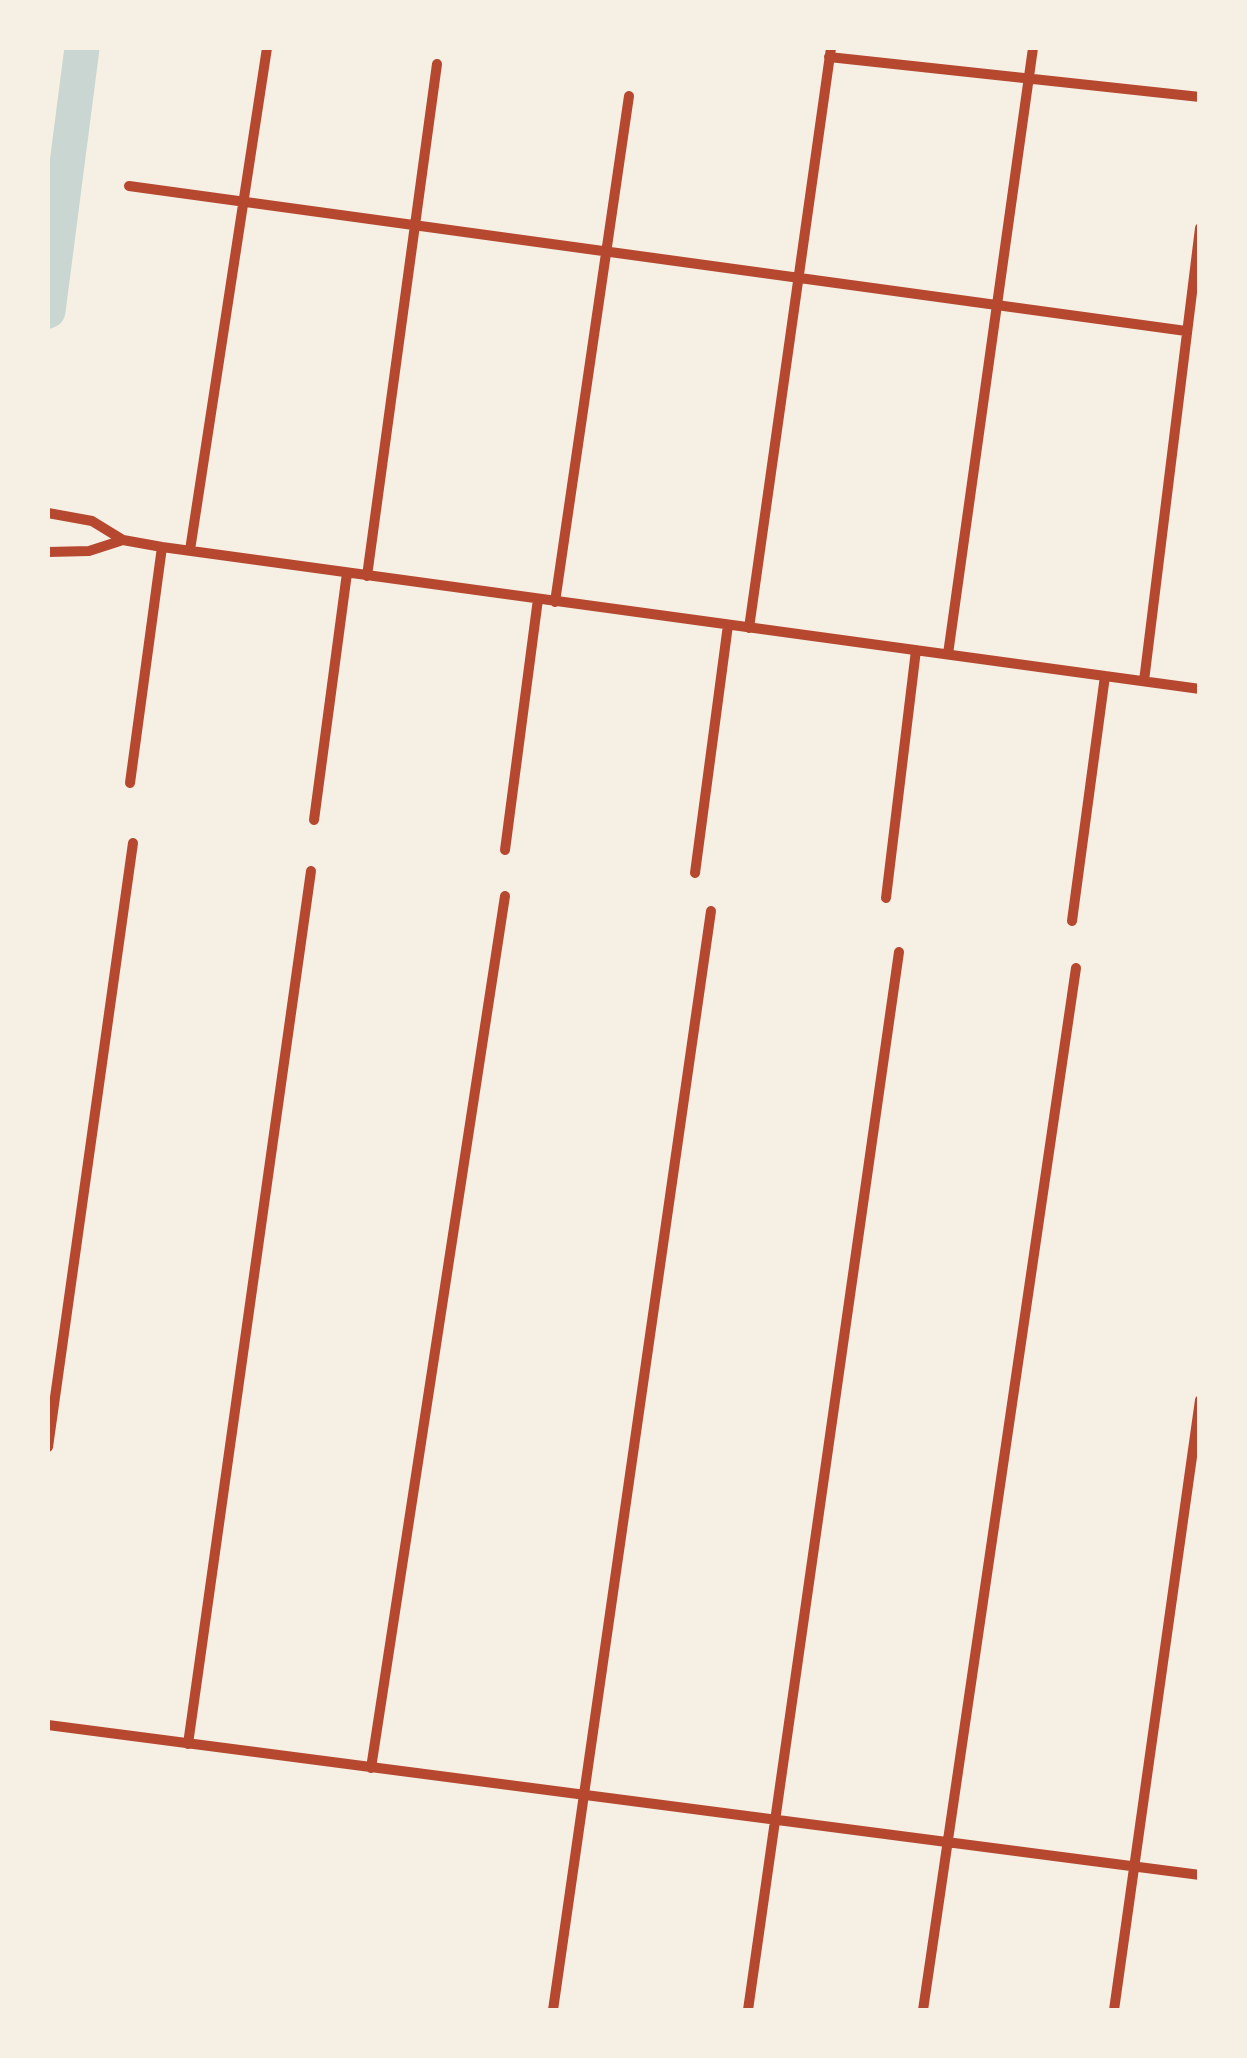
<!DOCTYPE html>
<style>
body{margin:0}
#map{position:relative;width:1247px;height:2058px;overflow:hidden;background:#f6efe4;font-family:"PT Sans",sans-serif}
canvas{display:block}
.frame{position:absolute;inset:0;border:50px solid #f6efe4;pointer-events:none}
</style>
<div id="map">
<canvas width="1247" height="2058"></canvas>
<div class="frame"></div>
</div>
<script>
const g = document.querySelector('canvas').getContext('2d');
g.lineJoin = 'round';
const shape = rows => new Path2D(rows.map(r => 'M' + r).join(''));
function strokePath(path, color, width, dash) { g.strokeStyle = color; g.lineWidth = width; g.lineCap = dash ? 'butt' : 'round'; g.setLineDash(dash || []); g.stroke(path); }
strokePath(shape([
 [48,311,82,48]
]), '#c9d6d2', 35);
strokePath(shape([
 [829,57,1200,97],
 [129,186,1186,331],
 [48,513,92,521,123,540,162,547,1200,689],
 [190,550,267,48],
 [48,552,89,551,123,540],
 [367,576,437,64],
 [555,602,629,96],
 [749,628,831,48],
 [948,654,1033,48],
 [1144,681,1200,228],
 [130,783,162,547],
 [314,820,347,573],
 [505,850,538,599],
 [695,873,728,625],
 [886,898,916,650],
 [1072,921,1105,676],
 [48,1447,133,843],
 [48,1725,1200,1875],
 [188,1744,311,871],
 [371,1768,505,896],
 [553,2010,711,911],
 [748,2010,899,952],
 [923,2010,1076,968],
 [1114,2010,1200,1400]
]), '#b5482f', 10);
</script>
